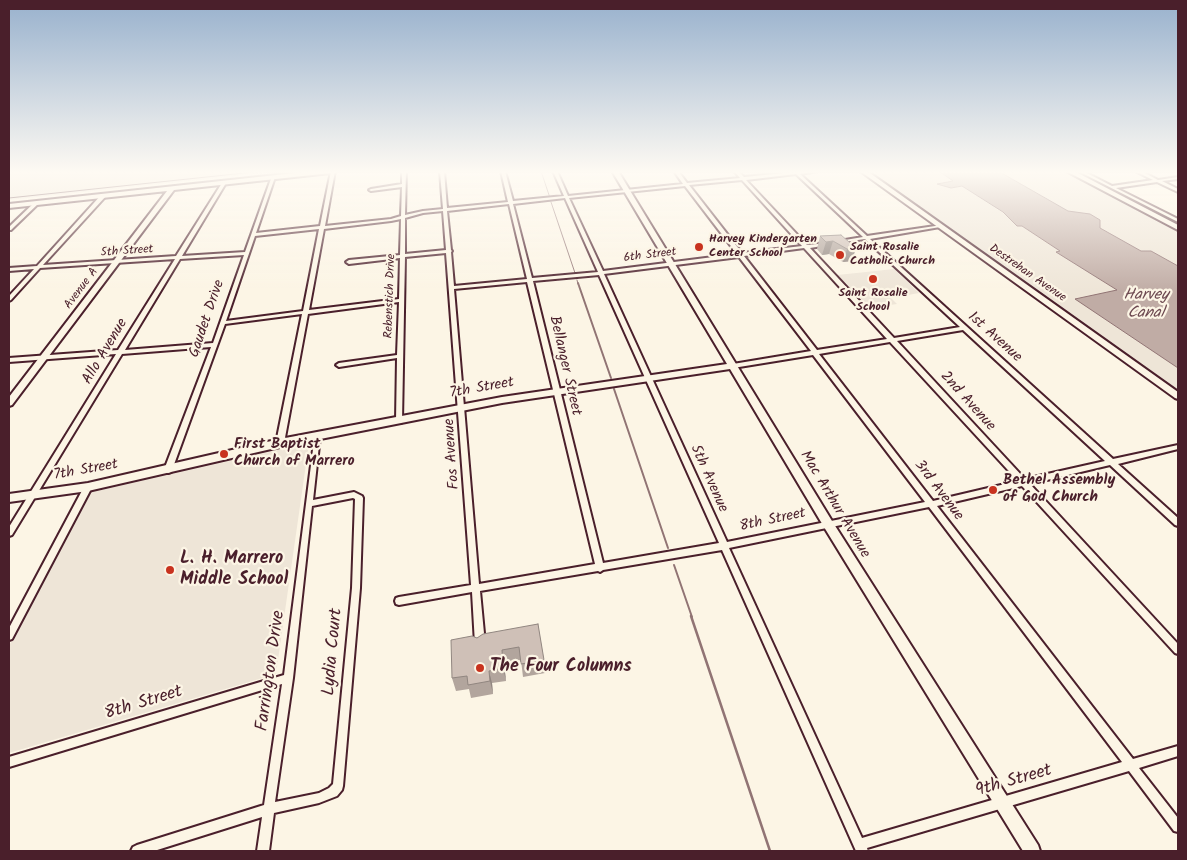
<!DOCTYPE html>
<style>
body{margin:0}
#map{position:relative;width:1187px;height:860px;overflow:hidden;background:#fcf5e5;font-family:Kalam,sans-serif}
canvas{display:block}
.frame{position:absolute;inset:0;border:10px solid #4a1f2b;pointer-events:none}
</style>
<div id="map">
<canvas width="1187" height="860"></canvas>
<div class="frame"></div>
</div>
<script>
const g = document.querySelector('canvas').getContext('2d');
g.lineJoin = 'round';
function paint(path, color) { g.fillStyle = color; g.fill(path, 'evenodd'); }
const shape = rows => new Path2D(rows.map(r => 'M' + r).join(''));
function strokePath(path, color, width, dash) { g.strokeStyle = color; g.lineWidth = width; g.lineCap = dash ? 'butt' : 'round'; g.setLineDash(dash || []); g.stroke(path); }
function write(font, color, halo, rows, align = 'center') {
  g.font = font + ' Kalam,sans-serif'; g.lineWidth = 4.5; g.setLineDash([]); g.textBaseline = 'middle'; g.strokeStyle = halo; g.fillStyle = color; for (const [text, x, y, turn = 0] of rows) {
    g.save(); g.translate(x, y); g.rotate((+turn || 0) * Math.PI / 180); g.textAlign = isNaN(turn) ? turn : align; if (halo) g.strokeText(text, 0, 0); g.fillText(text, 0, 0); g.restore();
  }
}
paint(shape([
 [9,171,281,171,9,200],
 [865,171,939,171,954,181,940,183,951,188,962,186,1003,213,1018,226,1022,226,1060,251,1057,252,1118,291,1076,299,1178,368,1178,392],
 [998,171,1063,171,1178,231,1178,266,1141,251,1099,228,1100,220,1090,214,1068,211],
 [894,269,919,293,891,298,897,304,868,308,837,275],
 [309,443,276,674,9,753,9,646,88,493]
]), '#eee5d7');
const water = shape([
 [939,171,998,171,1068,211,1090,214,1100,220,1100,228,1141,251,1151,251,1178,266,1178,368,1075,299,1117,290,1056,252,1060,251,1022,226,1017,226,1003,212,962,186,951,188,937,184,953,181,939,171]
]);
paint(water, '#c0aca5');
strokePath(water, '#917474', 1);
strokePath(shape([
 [541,171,550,198],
 [551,202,575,273],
 [577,280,578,284]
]), '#917474', 1);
strokePath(shape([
 [578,283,611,378],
 [614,389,668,548],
 [674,565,692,617]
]), '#917474', 2);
strokePath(shape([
 [691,616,770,851]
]), '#917474', 2.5);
const street = shape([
 [331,171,335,171,325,226,391,219,401,216,402,187,371,191,369,190,371,189,402,184,402,171,406,171,405,215,423,211,443,209,440,171,444,171,447,208,508,202,501,171,505,171,513,201,564,196,553,171,557,171,568,196,683,184,674,171,678,171,687,183,740,178,734,171,738,171,744,177,794,172,793,171,818,171,800,174,867,236,942,225,942,226,940,227,870,239,1113,459,1178,445,1178,449,1118,464,1178,518,1178,526,1175,525,1110,465,1030,484,1178,644,1178,654,1175,653,1022,486,937,506,1133,759,1178,746,1178,756,1139,768,1178,818,1178,832,1174,831,1129,771,867,848,868,851,856,851,722,550,603,570,600,572,598,571,480,591,485,644,483,647,480,648,477,647,475,644,472,592,399,605,396,604,395,601,396,598,399,597,471,585,446,253,405,257,402,421,401,423,397,423,396,421,397,358,339,367,336,365,339,363,397,355,399,302,308,314,284,443,280,445,276,443,302,314,225,324,172,470,171,472,168,473,165,472,164,470,211,347,122,354,12,535,9,536,9,527,116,354,9,362,9,358,118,350,175,259,40,268,11,300,9,301,9,296,34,269,9,271,9,268,37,266,102,194,106,194,106,196,43,265,176,256,222,183,224,182,226,183,182,256,245,252,272,176,275,177,256,233,320,226,331,171],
 [796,174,863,237,839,241,837,242,837,243,865,239,960,327,894,338,810,248,828,245,828,243,807,245,746,180,796,174],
 [742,180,802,246,742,253,689,185,742,180],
 [685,186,737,254,603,271,569,198,685,186],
 [565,198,598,272,532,278,513,204,565,198],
 [509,204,527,279,454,286,451,252,452,251,451,250,447,211,509,204],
 [443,211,446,250,405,254,405,218,423,213,443,211],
 [401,219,400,255,349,260,346,262,349,264,400,258,399,299,309,310,324,229,391,221,401,219],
 [319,229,303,311,226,321,255,236,319,229],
 [804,248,887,339,817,350,744,256,804,248],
 [244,255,213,343,125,350,180,259,244,255],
 [739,257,811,351,733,364,731,365,730,366,731,367,733,368,813,355,925,502,727,542,604,274,739,257],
 [599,275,719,543,603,563,533,281,599,275],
 [527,282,595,564,479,584,454,289,527,282],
 [963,330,1105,461,1025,479,897,341,963,330],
 [890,342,1018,481,933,501,819,354,890,342],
 [929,507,1122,762,862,838,729,548,929,507],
 [1078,171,1083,171,1112,186,1153,180,1135,171,1141,171,1158,180,1178,177,1178,179,1162,181,1178,189,1178,192,1157,182,1116,188,1178,219,1178,222,1078,171],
 [35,202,39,203,11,230,9,230,9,227,35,202],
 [315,434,319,434,320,436,313,500,354,492,362,496,363,498,360,588,343,786,342,790,337,796,319,803,274,813,269,851,257,851,262,817,154,851,131,851,133,847,137,845,264,805,282,684,9,767,9,757,284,675,315,434],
 [353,498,355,499,352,588,333,784,329,788,319,793,275,802,293,678,312,506,353,498],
 [88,484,91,485,92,487,12,639,9,640,9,628,85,485,88,484]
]);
const secondary = shape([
 [313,171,334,171,331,173,174,190,12,405,9,406,9,397,167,191,9,208,9,204,313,171],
 [612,171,618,171,832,521,1038,845,1040,851,1023,851,824,527,730,369,502,403,280,447,88,491,9,502,9,494,88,483,280,439,502,397,727,364,612,171],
 [860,171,867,171,1178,392,1178,399,1175,398,860,171],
 [1066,171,1074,171,1178,225,1178,230,1066,171]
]);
strokePath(street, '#4a1f2b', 4);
strokePath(secondary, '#4a1f2b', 4);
paint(street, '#fcf5e5');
paint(secondary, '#fcf5e5');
strokePath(shape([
 [9,198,263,171]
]), '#4a1f2b', 1);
paint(shape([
 [841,235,852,261,843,262,829,254,822,255,817,249,820,236],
 [538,624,545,673,523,677,521,660,504,663,506,681,492,683,493,694,471,698,469,689,456,691,452,678,477,638]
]), '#b2a59d');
paint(shape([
 [833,241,829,254,822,255,826,242],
 [856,248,852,261,843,262,847,249],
 [502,650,504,663,506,681,503,668],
 [489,671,492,683,493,694,490,681]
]), '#918680');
const building = shape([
 [841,235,856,248,847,249,833,241,826,242,820,236,841,235],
 [538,624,544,660,521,664,519,647,502,650,503,668,489,671,490,681,468,685,467,676,452,678,451,640,472,636,477,638,483,634,538,624]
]);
paint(building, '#cfc0b7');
strokePath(building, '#918680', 1);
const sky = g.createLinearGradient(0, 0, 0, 292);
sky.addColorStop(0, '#98b1cd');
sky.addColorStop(0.59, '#fefaf3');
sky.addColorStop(1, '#fefaf300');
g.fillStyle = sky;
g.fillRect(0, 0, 1187, 292);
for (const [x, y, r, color] of [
 [699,247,5,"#c8321e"],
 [840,255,5,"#c8321e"],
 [873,279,5,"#c8321e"],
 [224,454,5,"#c8321e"],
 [993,490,5,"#c8321e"],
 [170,570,5,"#c8321e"],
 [480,668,5,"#c8321e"]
]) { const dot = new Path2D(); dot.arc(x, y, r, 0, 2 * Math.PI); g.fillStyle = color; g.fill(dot); strokePath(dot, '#fcf5e5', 2); }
write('bold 12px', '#4a1f2b', '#fcf5e5', [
 ["Harvey Kindergarten",709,240],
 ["Center School",709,254],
 ["Saint Rosalie",850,248],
 ["Catholic Church",850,262],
 ["Saint Rosalie",873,294,"center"],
 ["School",873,308,"center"]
], 'left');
write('12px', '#4a1f2b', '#fcf5e5', [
 ["5th Street",127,252,-4],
 ["6th Street",650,256,-7],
 ["Destrehan Avenue",1027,274,35],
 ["Avenue A",82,289,-53],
 ["Rebenstich Drive",391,296,-88]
]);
write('15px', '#4a1f2b', '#fcf5e5', [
 ["Gaudet Drive",208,319,-71],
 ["1st Avenue",994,338,42],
 ["Allo Avenue",106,352,-59],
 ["Bellanger Street",564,366,77],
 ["7th Street",482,389,-10],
 ["2nd Avenue",967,402,48],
 ["Fos Avenue",453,454,-94],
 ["7th Street",86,471,-10],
 ["5th Avenue",708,479,66],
 ["3rd Avenue",938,491,53],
 ["Mac Arthur Avenue",834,505,59],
 ["8th Street",773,521,-12]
]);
write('bold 15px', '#4a1f2b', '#fcf5e5', [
 ["First Baptist",234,445],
 ["Church of Marrero",234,462],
 ["Bethel Assembly",1003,481],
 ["of God Church",1003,498]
], 'left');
write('italic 16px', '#6d4950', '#fcf5e5', [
 ["Harvey",1146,296],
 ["Canal",1146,314]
]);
write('bold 18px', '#4a1f2b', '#fcf5e5', [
 ["L. H. Marrero",180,560],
 ["Middle School",180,581],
 ["The Four Columns",490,668]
], 'left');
write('18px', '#4a1f2b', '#fcf5e5', [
 ["Lydia Court",334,652,-85],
 ["Farrington Drive",272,671,-82],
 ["8th Street",144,704,-17],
 ["9th Street",1014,782,-16]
]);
</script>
